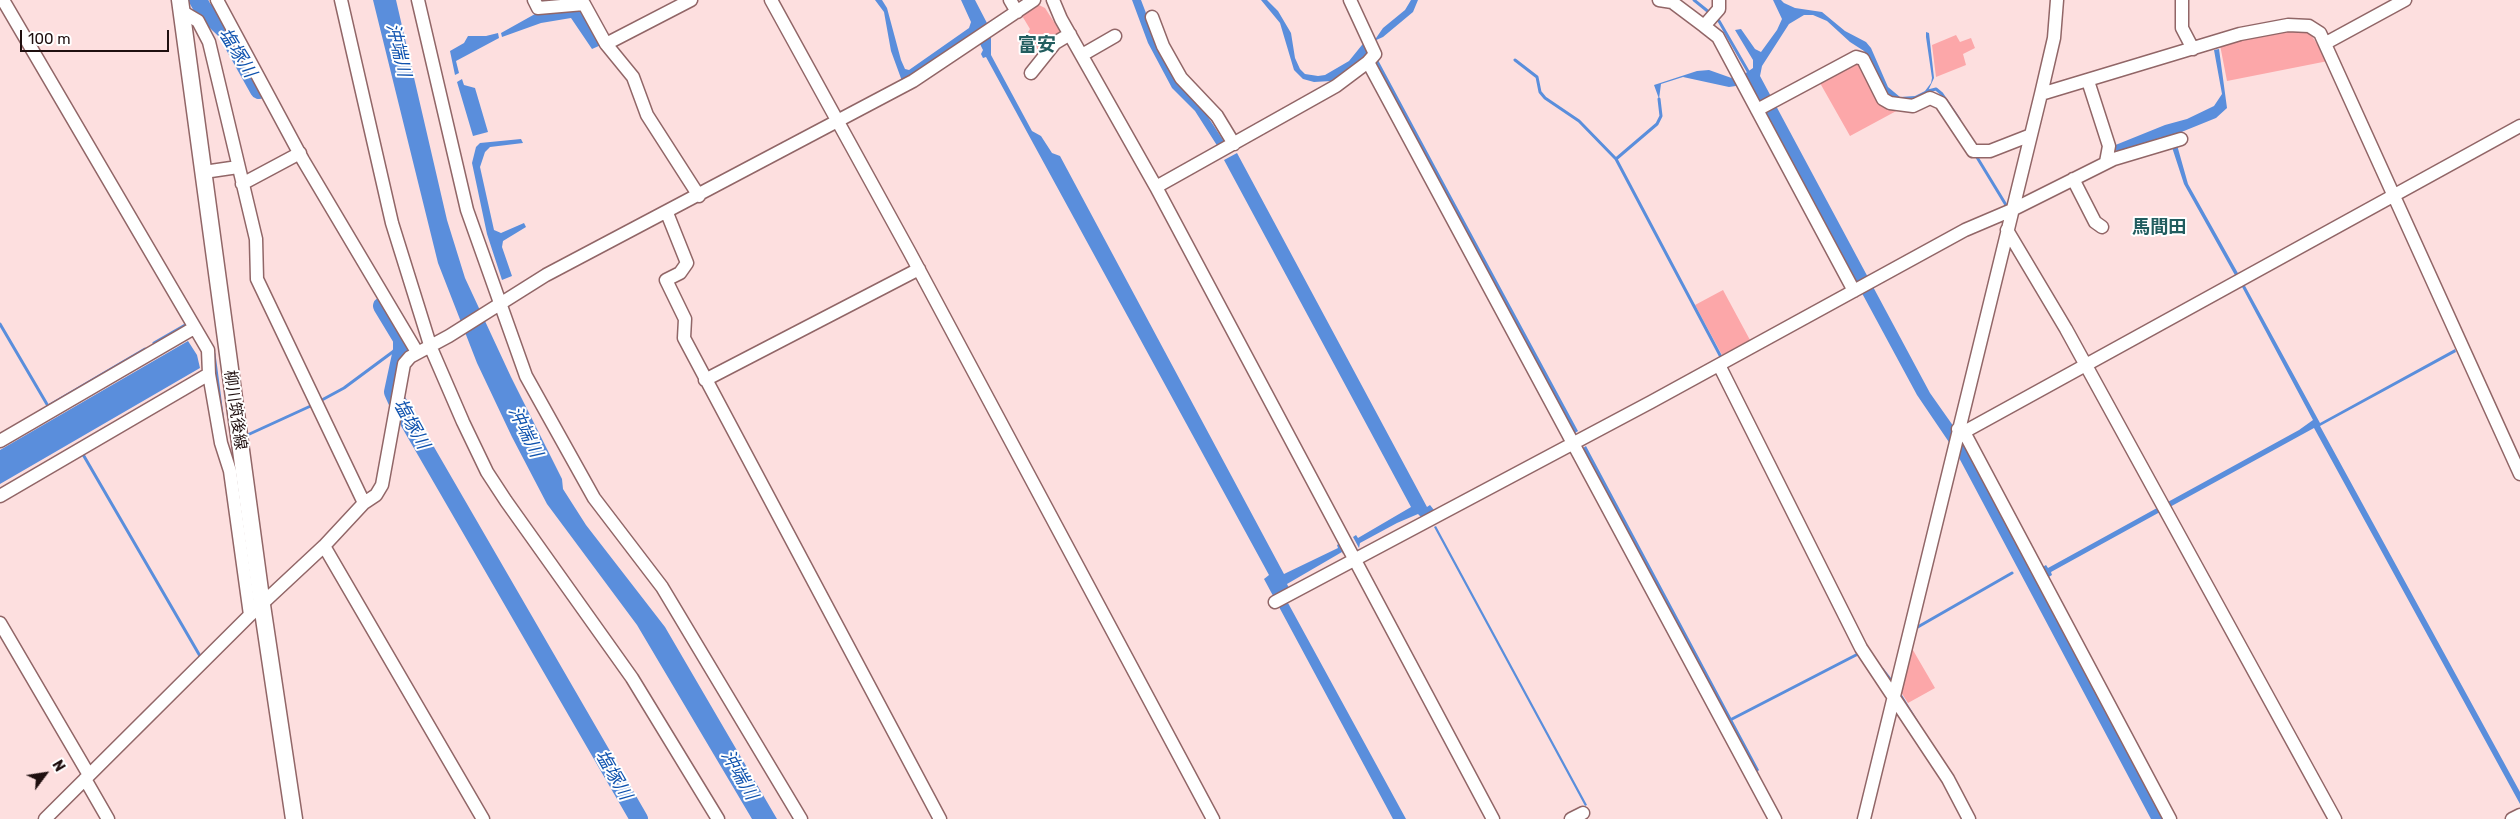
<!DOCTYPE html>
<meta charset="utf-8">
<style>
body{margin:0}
#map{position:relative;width:2520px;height:819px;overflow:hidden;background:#fddfdf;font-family:Rubik,sans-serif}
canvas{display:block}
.north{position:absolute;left:20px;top:749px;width:50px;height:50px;-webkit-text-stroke:4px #fff;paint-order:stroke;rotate:59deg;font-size:14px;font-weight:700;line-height:20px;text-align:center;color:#1f0f0f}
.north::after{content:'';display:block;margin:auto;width:18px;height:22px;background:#1f0f0f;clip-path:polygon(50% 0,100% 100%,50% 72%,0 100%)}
.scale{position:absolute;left:20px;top:30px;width:149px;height:22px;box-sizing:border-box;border:2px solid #1f0f0f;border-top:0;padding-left:6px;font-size:15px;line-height:18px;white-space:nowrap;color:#1f0f0f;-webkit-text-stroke:4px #fff;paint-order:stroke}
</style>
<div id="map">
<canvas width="2520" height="819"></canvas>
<div class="north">N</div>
<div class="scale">100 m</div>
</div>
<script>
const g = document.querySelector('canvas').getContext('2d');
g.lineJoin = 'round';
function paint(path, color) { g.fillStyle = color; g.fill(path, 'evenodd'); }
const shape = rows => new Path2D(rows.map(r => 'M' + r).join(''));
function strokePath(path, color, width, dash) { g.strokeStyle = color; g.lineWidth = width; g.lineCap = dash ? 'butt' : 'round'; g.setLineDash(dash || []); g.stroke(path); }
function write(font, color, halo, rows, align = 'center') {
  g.font = font + ' Rubik,"Noto Sans JP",sans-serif'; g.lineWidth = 4; g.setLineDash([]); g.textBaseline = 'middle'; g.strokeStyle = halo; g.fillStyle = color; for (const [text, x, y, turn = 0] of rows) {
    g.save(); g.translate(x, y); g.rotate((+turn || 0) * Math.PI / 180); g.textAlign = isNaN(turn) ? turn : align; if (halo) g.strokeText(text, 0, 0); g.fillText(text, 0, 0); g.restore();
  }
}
paint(shape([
 [1037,4,1045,8,1063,36,1040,54,1028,32,1030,29,1021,14],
 [2299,29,2310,33,2328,61,2227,81,2220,45,2232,40],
 [1956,35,1960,42,1971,38,1975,48,1963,54,1966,65,1936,77,1932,45],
 [1859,60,1900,109,1850,136,1820,83],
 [1723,290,1750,340,1722,355,1695,305],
 [1910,645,1935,688,1908,703,1899,689]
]), '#fca7a9');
paint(shape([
 [373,0,396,0,447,220,465,278,511,377,562,479,563,489,586,525,665,627,777,819,752,819,637,625,547,504,512,437,477,363,438,263],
 [875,0,882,0,887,8,901,60,905,69,909,70,969,28,971,22,961,0,975,0,988,25,986,30,991,38,991,55,1032,131,1041,136,1052,153,1060,156,1284,574,1338,548,1337,545,1340,543,1346,553,1343,554,1342,552,1287,584,1289,588,1282,592,1406,819,1393,819,1264,579,1269,575,986,57,983,58,981,54,983,50,978,40,902,81,891,51,884,12],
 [1132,0,1141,0,1154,34,1225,143,1218,147,1195,111,1172,88,1148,43],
 [1261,0,1267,0,1278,11,1291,33,1295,58,1300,69,1305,74,1318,76,1325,75,1349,61,1366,40,1371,51,1331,81,1314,82,1303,79,1294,70,1280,23],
 [1411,0,1418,0,1413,12,1383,37,1374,41,1383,28,1405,10],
 [1773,0,1781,0,1784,3,1795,8,1822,12,1845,31,1866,42,1871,48,1888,87,1900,97,1915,96,1925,91,1931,83,1932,78,1926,37,1926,32,1929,33,1934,78,1928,91,1914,100,1890,97,1864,51,1850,42,1827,21,1813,15,1804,15,1789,24,1762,66,1760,76,1930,393,1961,437,2041,568,2046,565,2048,568,2157,508,2160,512,2051,572,2052,575,2047,578,2164,819,2151,819,1957,454,1917,395,1749,84,1729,87,1683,77,1661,84,1659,99,1658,96,1654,85,1697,71,1709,70,1740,81,1743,75,1753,68,1753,60,1735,30,1741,29,1755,49,1761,52,1777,30,1782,19],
 [579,7,601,45,592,49,571,18,541,23,502,37,501,33,535,14],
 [498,33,499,38,456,61,459,73,455,75,450,51,464,43,468,36,486,36],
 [2219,49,2227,108,2216,118,2179,133,2177,145,2188,184,2239,275,2236,277,2184,184,2169,138,2162,137,2119,152,2115,150,2113,146,2165,125,2187,119,2214,106,2222,94,2214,50],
 [1378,60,1450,194,1578,431,1575,433,1425,155,1375,61],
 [462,79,464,85,475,88,488,132,473,136,457,82],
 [521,139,523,143,490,147,485,152,480,167,494,230,501,233,524,223,526,227,503,241,502,247,512,276,502,280,487,234,472,163,476,147,480,143],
 [1237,153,1427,507,1430,505,1434,510,1421,517,1418,514,1397,523,1360,543,1359,548,1353,537,1356,535,1358,538,1411,507,1224,160],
 [2244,284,2320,423,2455,349,2456,352,2320,426,2520,792,2520,804,2314,428,2168,508,2166,503,2299,430,2313,420,2241,285],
 [188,341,197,355,200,368,0,484,0,450],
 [1586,446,1759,770,1757,772,1583,448],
 [1436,526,1587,805,1585,806,1434,527]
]), '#5a8edc');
strokePath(shape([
 [1694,0,1710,13],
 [1715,17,1719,21,1749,73],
 [1515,60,1537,77,1540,92,1545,98,1579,121,1616,159,1722,359],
 [1928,91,1936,89,1942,94,1959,119],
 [1975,154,2006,205],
 [1616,159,1657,124,1661,116,1659,99],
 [0,324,48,406,145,349],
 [154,343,187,324],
 [214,354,222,415],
 [320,401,344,388,402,345],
 [243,437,315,404],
 [81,451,200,656],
 [1916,628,2012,573],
 [1882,669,1893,683],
 [1899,693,1917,722],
 [1732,719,1856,655]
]), '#5a8edc', 3);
strokePath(shape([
 [198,0,203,9,226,31,259,90],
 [382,306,402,339,402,350,393,392,397,401,639,819]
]), '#5a8edc', 18);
const minor = shape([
 [3,0,208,350,209,374,221,443,230,471,250,615],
 [217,0,303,160,417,352],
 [341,0,392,223,431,348,463,422,487,472,506,501,632,678,718,819],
 [418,0,467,210,526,376,594,498,662,587,801,819],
 [534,0,538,8,584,4,606,44,633,77,647,115,699,196],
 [771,0,909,251,1213,819],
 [1010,0,1017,12],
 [1053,0,1061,19,1156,187,1493,819],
 [1659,0,1672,2,1704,26,1719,9,1719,0],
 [2182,0,2182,28,2193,49],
 [181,11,198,21,209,42,256,239,257,279,364,503],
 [1152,17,1163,46,1181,78,1217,116,1234,144],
 [1704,26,1718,37,1854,291],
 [2326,43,2405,0],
 [606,44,691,0],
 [1082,55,1115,36],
 [1368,62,1775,819],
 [1031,73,1055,43,1070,34],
 [2088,81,2109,146,2106,162],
 [2041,94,2240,34,2288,25,2309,26,2320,33,2520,474],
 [1757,110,1856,57,1863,59,1883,99,1890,103,1913,106,1930,98,1941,103,1973,151,1990,151,2031,135],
 [204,172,238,167],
 [2073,179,2095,222,2102,227],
 [242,184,300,153],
 [1156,187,1336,86,1368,62,1375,54,1350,0],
 [667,213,687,263,680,273,666,280,685,319,684,338,940,819],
 [2007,230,2066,329,2335,819],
 [1719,365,1861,648,1948,779,1969,819],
 [705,380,919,269],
 [1958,429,1964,432,2520,126],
 [1964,432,2170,819],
 [0,441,194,328],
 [0,496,209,374],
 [324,546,483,819],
 [1275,602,1651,402,1965,230,2012,210,2114,159,2181,139],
 [0,623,89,775],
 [85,779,108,819],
 [45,819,250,615,324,546,364,503,376,495,382,485,404,364,410,357,449,336,546,275,913,81,1034,0],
 [1571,819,1583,813],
 [1864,819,2041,94,2054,38,2057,0],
 [2512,819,2520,815]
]);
const major = shape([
 [180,0,262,605,294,819]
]);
strokePath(minor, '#916667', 15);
strokePath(major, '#916667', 19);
strokePath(minor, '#fff', 12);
strokePath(major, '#fff', 16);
write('16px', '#1f0f0f', '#fff', [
 ["柳川筑後線",235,410,82]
]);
write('italic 18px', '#0f52ae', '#fff', [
 ["沖端川",398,50,77],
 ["塩塚川",237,53,58],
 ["塩塚川",411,424,61],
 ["沖端川",525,432,64],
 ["塩塚川",613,775,60],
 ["沖端川",739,775,60]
]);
write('bold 18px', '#225d5f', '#fff', [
 ["馬間田",2159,228]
]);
write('bold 19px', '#225d5f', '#fff', [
 ["富安",1037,46]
]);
</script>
